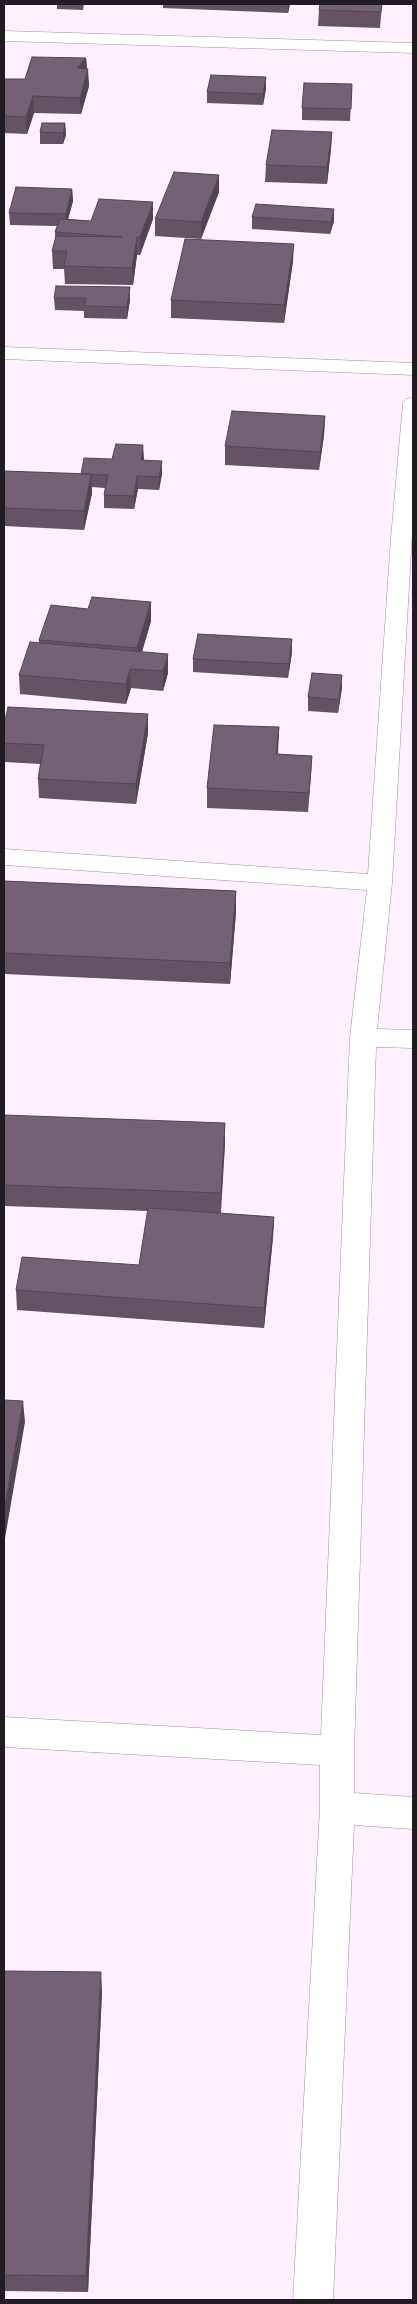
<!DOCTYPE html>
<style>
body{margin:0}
#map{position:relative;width:417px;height:2304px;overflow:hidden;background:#fef0ff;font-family:Jost,sans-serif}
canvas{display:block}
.frame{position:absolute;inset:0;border:5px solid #221b23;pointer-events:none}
</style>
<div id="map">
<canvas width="417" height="2304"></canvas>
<div class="frame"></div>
</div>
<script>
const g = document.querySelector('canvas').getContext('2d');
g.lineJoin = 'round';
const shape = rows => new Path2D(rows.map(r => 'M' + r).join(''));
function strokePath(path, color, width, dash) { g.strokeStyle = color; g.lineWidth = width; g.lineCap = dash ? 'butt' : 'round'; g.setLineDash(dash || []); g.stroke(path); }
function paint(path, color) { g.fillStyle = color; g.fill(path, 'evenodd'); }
const minor = shape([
 [4,31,413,43,413,53,4,41,4,31],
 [4,347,413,363,413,375,4,359,4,347],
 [413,397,413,516,392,883,377,1029,413,1030,413,1048,376,1047,354,1751,354,1793,413,1797,413,1829,354,1825,333,2300,293,2300,320,1808,320,1765,4,1747,4,1717,321,1735,350,1037,367,890,4,865,4,849,368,874,391,538,403,403,406,399,413,397]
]);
strokePath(minor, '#9f8ba1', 1);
paint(minor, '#fff');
paint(shape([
 [57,4,84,4,83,10,57,9],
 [163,4,290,4,288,13,163,8],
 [382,4,380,28,318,26,319,10],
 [86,58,89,86,81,114,34,113,27,134,4,133,4,79,25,79],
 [266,77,266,89,263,105,207,103,207,92],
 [352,84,350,121,302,120,302,108],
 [65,123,66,135,63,144,40,144,40,132],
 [332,132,331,149,327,184,265,182,266,165],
 [72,189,73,201,68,219,91,221,153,219,140,255,137,255,133,285,65,284,64,269,53,269,52,251,55,241,55,232,57,226,10,225,9,213],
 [219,192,201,239,155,236,155,219],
 [252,217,334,221,330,234,252,229],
 [293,261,284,323,171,318,171,300],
 [130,287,130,300,127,319,84,318,84,311,55,310,54,298],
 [325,416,324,435,319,470,225,465,225,446],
 [144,458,143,460,162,474,159,490,138,489,134,509,104,508,104,495,105,488,92,487,92,493,84,530,4,526,4,471,81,474,112,459],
 [151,602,151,621,142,652,168,673,163,691,131,688,126,704,20,694,19,675,39,643,39,640,88,609],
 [292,639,292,652,288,678,193,672,193,659],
 [342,688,338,713,308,711,308,697],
 [4,725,148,733,136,804,39,798,38,779,40,764,4,762],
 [279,727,278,754,312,756,308,812,207,808,207,788],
 [4,881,236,891,236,912,230,984,4,974],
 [4,1115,225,1144,221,1213,274,1217,273,1237,264,1328,17,1310,16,1290,139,1265,148,1211,4,1206],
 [4,1971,102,1991,88,2292,4,2291]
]), '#645365');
paint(shape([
 [288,4,290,4,288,13],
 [86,58,87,73,88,69,89,86,81,114,80,98,77,68],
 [266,77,266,89,263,105,263,94],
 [33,96,34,113,27,134,26,117],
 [65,123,66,135,63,144,63,133],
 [332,132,331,149,327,184,327,167],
 [219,175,219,192,201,239,201,222],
 [72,189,73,201,66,227,66,214],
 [153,202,153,219,140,255,140,237],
 [334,209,334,221,330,234,331,222],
 [137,237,137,255,133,285,132,268],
 [294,244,293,261,284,323,284,305],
 [130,287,130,300,127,319,127,307],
 [325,416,324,435,319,470,320,452],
 [143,445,144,458,141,473,141,460],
 [162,461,162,474,159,490,159,477],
 [91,474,92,493,84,530,84,511],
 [137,476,138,489,134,509,134,496],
 [151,602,151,621,137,668,137,648],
 [292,639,292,652,288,678,289,664],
 [168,654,168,673,163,691,163,671],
 [130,669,131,688,126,704,126,684],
 [342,675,342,688,338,713,339,700],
 [148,714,148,733,136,804,136,784],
 [279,727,278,747,276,773,276,754],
 [312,756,311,775,308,812,309,793],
 [236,891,236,912,230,984,230,963],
 [225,1123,225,1144,220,1214,221,1193],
 [274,1217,273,1237,264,1328,264,1308],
 [23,1401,25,1422,4,1544,4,1511],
 [101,1972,102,1991,88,2292,86,2276]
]), '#514453');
const building = shape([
 [320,4,382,4,381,12,319,10,320,4],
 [32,57,86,58,77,68,88,69,80,98,33,96,26,117,4,116,4,79,25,79,32,57],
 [211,75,266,77,263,94,207,92,211,75],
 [304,83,352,84,351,109,302,108,304,83],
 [42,123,65,123,63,133,40,132,42,123],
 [272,130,332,132,327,167,266,165,272,130],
 [174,172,219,175,201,222,155,219,174,172],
 [16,187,72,189,66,214,9,213,16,187],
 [99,199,153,202,140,237,137,237,132,268,64,266,67,251,52,251,56,236,122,237,55,232,60,219,91,221,99,199],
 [256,204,334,209,331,222,252,217,256,204],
 [185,239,294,244,284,305,171,300,185,239],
 [56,286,130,287,127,307,84,306,86,298,54,298,56,286],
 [232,411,325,416,320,452,225,446,232,411],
 [116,444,143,445,141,460,162,461,159,477,137,476,134,496,104,495,108,475,81,474,84,458,112,459,116,444],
 [4,471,91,474,84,511,4,508,4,471],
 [92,597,151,602,137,648,39,640,51,605,88,609,92,597],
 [198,634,292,639,289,664,193,659,198,634],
 [30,642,168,654,163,671,130,669,126,684,19,675,30,642],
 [312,673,342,675,339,700,308,697,312,673],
 [8,707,148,714,136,784,38,779,44,745,4,743,4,725,8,707],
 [214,725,279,727,276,754,312,756,309,793,207,788,214,725],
 [4,881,236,891,230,963,4,953,4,881],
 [4,1115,225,1123,221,1193,4,1185,4,1115],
 [148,1208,274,1217,264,1308,16,1290,22,1257,139,1265,148,1208],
 [4,1400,23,1401,4,1511,4,1400],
 [4,1971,101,1972,86,2276,4,2275,4,1971]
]);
paint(building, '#746176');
strokePath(building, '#514453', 1);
</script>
